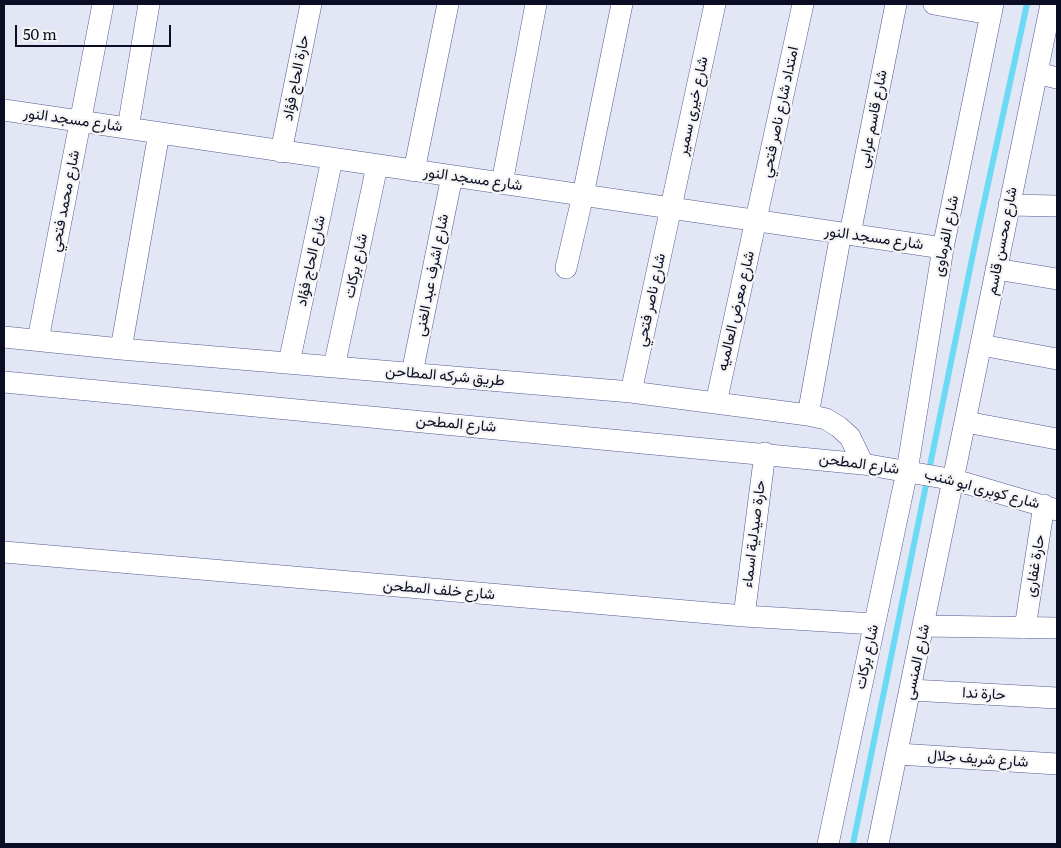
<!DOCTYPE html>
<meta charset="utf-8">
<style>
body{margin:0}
#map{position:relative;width:1061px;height:848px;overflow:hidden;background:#e3e6f4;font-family:Literata,serif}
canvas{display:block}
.frame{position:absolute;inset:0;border:5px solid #0a0d23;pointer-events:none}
.scale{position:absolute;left:15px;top:25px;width:156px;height:22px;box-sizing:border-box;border:2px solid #0a0d23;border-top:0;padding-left:6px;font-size:15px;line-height:18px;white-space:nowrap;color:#0a0d23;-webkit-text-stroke:4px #f4f4f4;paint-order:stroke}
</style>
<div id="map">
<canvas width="1061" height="848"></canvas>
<div class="frame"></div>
<div class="scale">50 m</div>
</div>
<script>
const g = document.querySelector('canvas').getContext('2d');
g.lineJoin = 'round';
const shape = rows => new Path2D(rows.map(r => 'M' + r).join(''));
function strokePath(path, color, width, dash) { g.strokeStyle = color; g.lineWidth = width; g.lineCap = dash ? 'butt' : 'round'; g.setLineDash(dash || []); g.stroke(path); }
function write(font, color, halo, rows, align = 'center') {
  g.font = font + ' Literata,Vazirmatn,serif'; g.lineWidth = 4.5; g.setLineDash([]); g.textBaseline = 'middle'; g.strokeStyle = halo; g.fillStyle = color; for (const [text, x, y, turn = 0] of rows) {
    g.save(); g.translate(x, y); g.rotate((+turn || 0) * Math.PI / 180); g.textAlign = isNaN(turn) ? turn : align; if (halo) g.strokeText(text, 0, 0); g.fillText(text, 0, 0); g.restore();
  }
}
strokePath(shape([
 [853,844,975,244,1027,4]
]), '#6ddaf5', 6);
const minor = shape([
 [934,4,990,14],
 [1037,73,1057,78],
 [4,110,943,248],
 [128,128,149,4],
 [281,152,311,4],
 [414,171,448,4],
 [502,183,536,4],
 [1009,205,1057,206],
 [850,234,896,4],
 [566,268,583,195,622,4],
 [996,269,1057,279],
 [4,337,121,349,631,392,808,415,826,419,839,427,850,437,863,464],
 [38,340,103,4],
 [981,345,1057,359],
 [121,349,159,133],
 [289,363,332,159],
 [334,367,377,166],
 [412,373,452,176],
 [4,382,863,464,955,480,1057,510],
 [631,392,715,4],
 [716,403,803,4],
 [808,415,841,233],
 [966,422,1057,439],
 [4,552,744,616,874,624],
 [744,616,765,453],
 [924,626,1057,628],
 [1025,628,1044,505],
 [911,690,1057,698],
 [898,754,1057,764],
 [828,844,907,471,943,248,993,4],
 [878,844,1051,4]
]);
strokePath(minor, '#525b93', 22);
strokePath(minor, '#fff', 21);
write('15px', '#0a0d23', '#f4f4f4', [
 ["حارة الحاج فؤاد",296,78,-79],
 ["شارع خيرى سمير",693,106,-78],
 ["امتداد شارع ناصر فتحي",780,112,-78],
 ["شارع قاسم عرابى",873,119,-79],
 ["شارع مسجد النور",73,120,8],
 ["شارع مسجد النور",473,179,8],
 ["شارع محمد فتحي",65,201,-79],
 ["شارع الفرماوى",946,236,-79],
 ["شارع مسجد النور",874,238,8],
 ["شارع محسن قاسم",1002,241,-79],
 ["شارع الحاج فؤاد",311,261,-78],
 ["شارع بركات",356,266,-78],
 ["شارع اشرف عبد الغنى",432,275,-79],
 ["شارع ناصر فتحي",651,300,-78],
 ["شارع معرض العالميه",736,311,-77],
 ["طريق شركه المطاحن",445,376,5],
 ["شارع المطحن",456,424,5],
 ["شارع المطحن",859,464,8],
 ["شارع كوبرى ابو شنب",982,489,15],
 ["حارة صيدلية اسماء",754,534,-83],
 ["حارة غفارى",1035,566,-81],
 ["شارع خلف المطحن",439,590,5],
 ["شارع بركات",867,657,-78],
 ["شارع المنسى",917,662,-78],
 ["حارة ندا",984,694,3],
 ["شارع شريف جلال",978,759,4]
]);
</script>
